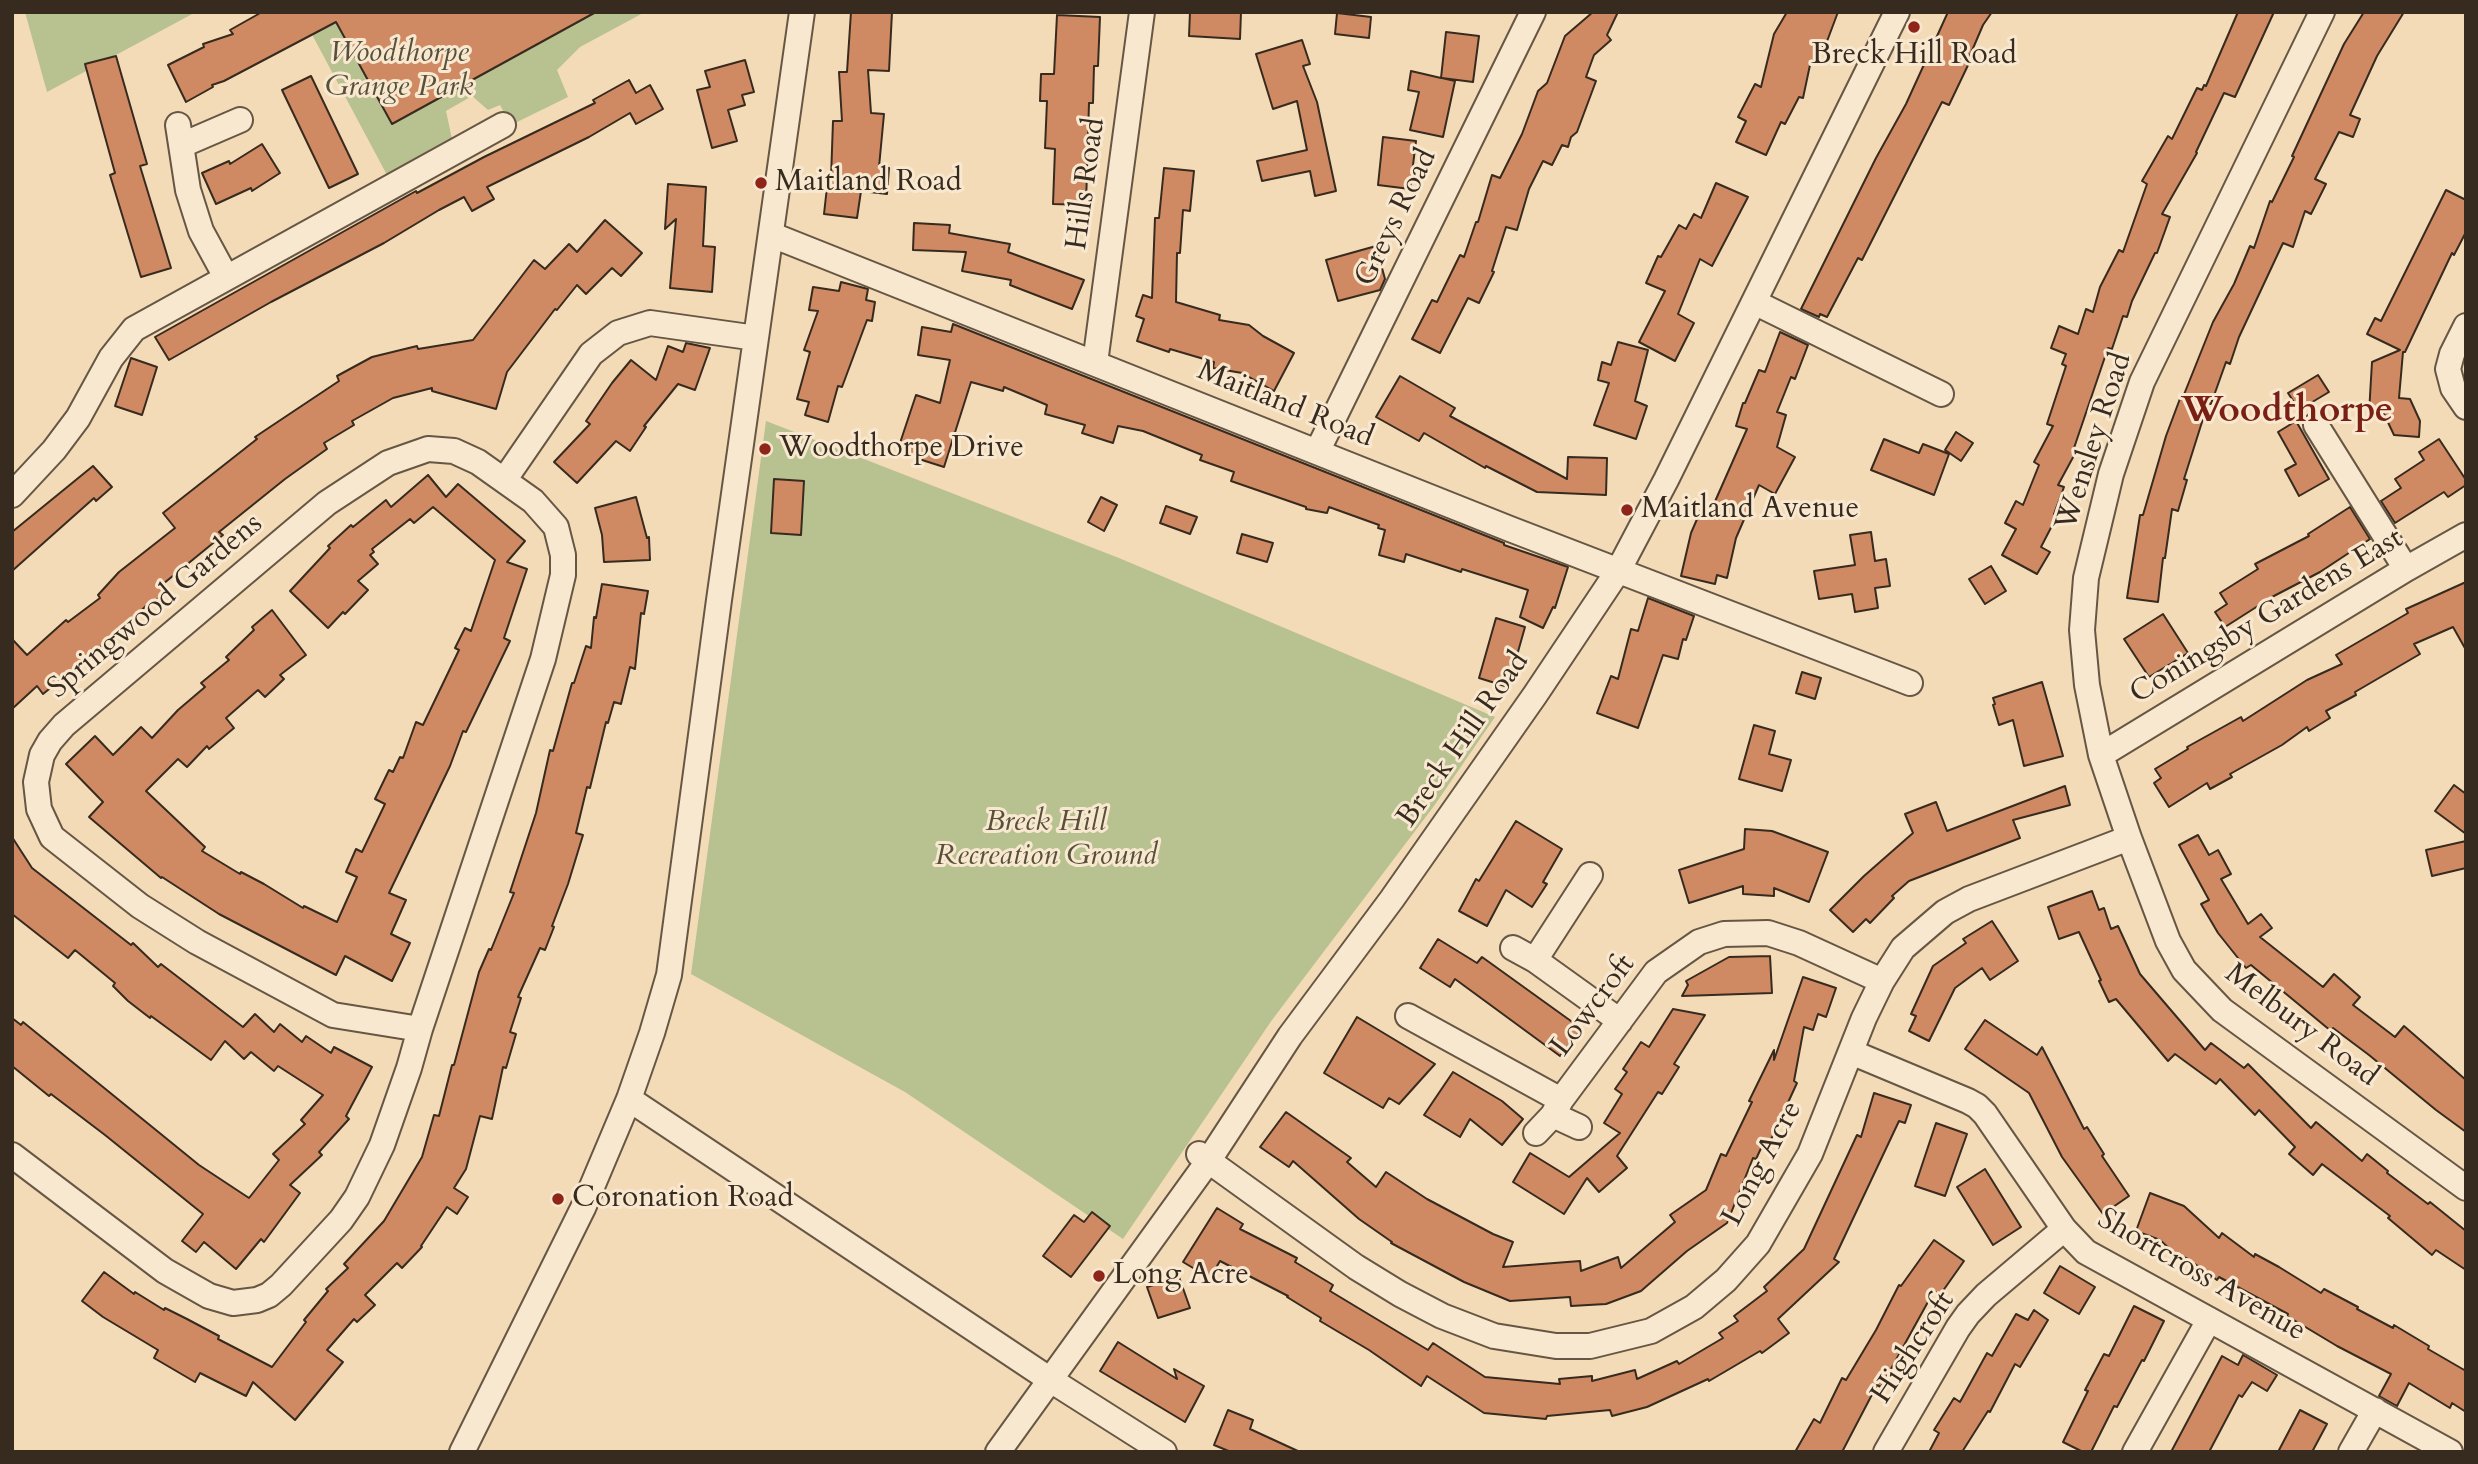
<!DOCTYPE html>
<style>
body{margin:0}
#map{position:relative;width:2478px;height:1464px;overflow:hidden;background:#f4dbb7;font-family:Cardo,serif}
canvas{display:block}
.frame{position:absolute;inset:0;border:14px solid #372a1e;pointer-events:none}
</style>
<div id="map">
<canvas width="2478" height="1464"></canvas>
<div class="frame"></div>
</div>
<script>
const g = document.querySelector('canvas').getContext('2d');
g.lineJoin = 'round';
function paint(path, color) { g.fillStyle = color; g.fill(path, 'evenodd'); }
const shape = rows => new Path2D(rows.map(r => 'M' + r).join(''));
function strokePath(path, color, width, dash) { g.strokeStyle = color; g.lineWidth = width; g.lineCap = dash ? 'butt' : 'round'; g.setLineDash(dash || []); g.stroke(path); }
function write(font, color, halo, rows, align = 'center') {
  g.font = font + ' Cardo,serif'; g.lineWidth = 6; g.setLineDash([]); g.textBaseline = 'middle'; g.strokeStyle = halo; g.fillStyle = color; for (const [text, x, y, turn = 0] of rows) {
    g.save(); g.translate(x, y); g.rotate((+turn || 0) * Math.PI / 180); g.textAlign = isNaN(turn) ? turn : align; if (halo) g.strokeText(text, 0, 0); g.fillText(text, 0, 0); g.restore();
  }
}
paint(shape([
 [25,12,196,12,47,92],
 [300,12,645,12,580,47,557,70,568,97,511,125,500,105,488,110,472,96,446,111,452,139,387,175],
 [766,421,1119,558,1495,717,1434,806,1272,1020,1123,1239,905,1092,691,974]
]), '#b8c190');
const building = shape([
 [262,12,596,12,392,124,336,22,224,81,212,85,213,87,186,102,168,65,204,47,203,44,233,34,230,30,262,12],
 [851,12,892,12,889,71,868,70,871,113,884,114,879,167,889,168,887,194,861,191,857,218,824,214,828,178,831,178,833,121,842,121,839,72,847,72,851,12],
 [1190,12,1241,12,1240,39,1189,36,1190,12],
 [1593,12,1618,12,1607,35,1611,40,1594,55,1586,77,1596,81,1577,132,1571,137,1568,147,1562,145,1552,165,1543,161,1529,189,1517,230,1506,227,1492,271,1494,272,1479,303,1468,298,1440,353,1412,339,1432,300,1437,302,1460,255,1464,257,1476,222,1478,222,1492,175,1500,178,1522,134,1538,91,1547,83,1565,36,1593,12],
 [1787,12,1838,12,1826,44,1824,43,1810,65,1803,98,1799,97,1785,124,1781,122,1766,155,1736,142,1746,121,1738,117,1755,84,1761,87,1774,34,1787,12],
 [1948,12,1992,12,1983,25,1968,60,1970,61,1949,105,1942,102,1862,260,1858,258,1827,317,1820,314,1819,317,1801,309,1876,158,1906,104,1948,12],
 [2238,12,2274,12,2235,97,2224,93,2196,152,2197,153,2162,214,2170,217,2157,253,2155,253,2132,301,2127,317,2123,316,2112,349,2108,348,2074,448,2077,450,2058,485,2064,487,2054,514,2057,516,2041,547,2050,552,2037,574,2002,555,2016,529,2005,523,2016,501,2023,505,2039,465,2034,462,2053,426,2047,424,2066,366,2062,364,2066,354,2051,348,2059,326,2078,334,2086,309,2093,312,2100,287,2119,250,2123,252,2147,184,2142,181,2168,136,2172,139,2197,88,2202,90,2204,85,2206,86,2238,12],
 [2364,12,2404,12,2377,56,2350,115,2360,119,2353,137,2339,132,2315,179,2326,184,2311,214,2305,211,2293,247,2283,243,2239,337,2230,364,2226,362,2211,404,2208,403,2184,479,2187,480,2178,511,2172,509,2165,558,2163,558,2158,602,2127,598,2140,515,2143,515,2166,436,2181,396,2183,397,2213,322,2234,284,2250,246,2254,248,2270,201,2272,202,2294,157,2292,156,2344,44,2364,12],
 [1337,13,1371,17,1369,38,1335,34,1337,13],
 [1057,15,1100,17,1098,66,1094,66,1093,103,1089,103,1086,205,1053,204,1055,149,1045,148,1047,101,1040,101,1041,74,1054,74,1057,15],
 [1446,32,1479,36,1473,82,1442,78,1455,81,1443,137,1410,130,1419,92,1408,90,1411,71,1441,78,1446,32],
 [1302,40,1310,64,1303,66,1317,102,1336,191,1315,196,1310,171,1262,181,1257,161,1307,150,1297,101,1273,109,1256,54,1302,40],
 [116,56,147,164,140,166,171,268,141,277,110,175,115,173,85,64,116,56],
 [745,60,754,92,742,95,745,105,728,110,737,141,712,148,697,90,710,87,705,71,745,60],
 [311,76,358,174,329,188,282,90,311,76],
 [629,80,636,93,650,85,663,109,636,124,630,113,589,137,487,187,494,199,472,211,464,197,439,210,384,243,271,302,169,360,155,337,416,191,417,193,484,157,595,103,593,100,629,80],
 [1383,137,1416,141,1410,189,1378,185,1383,137],
 [262,144,280,173,252,191,251,188,216,204,202,173,229,161,230,164,262,144],
 [1164,168,1194,171,1190,211,1183,210,1180,253,1177,253,1176,302,1220,315,1219,320,1249,325,1263,336,1294,353,1274,391,1242,373,1213,368,1214,362,1170,349,1169,352,1137,341,1144,319,1136,316,1143,295,1152,298,1155,218,1159,218,1164,168],
 [1716,183,1748,197,1712,266,1700,259,1678,314,1694,323,1675,361,1639,342,1665,291,1646,283,1658,256,1661,257,1679,225,1686,229,1694,214,1701,218,1716,183],
 [668,184,706,187,703,246,715,247,712,292,670,288,676,219,665,229,668,184],
 [2446,190,2466,200,2466,232,2454,255,2452,253,2405,352,2403,352,2399,398,2410,399,2420,421,2419,437,2394,435,2384,414,2369,413,2372,362,2400,350,2367,334,2375,318,2381,321,2446,190],
 [605,220,642,253,621,276,612,268,586,294,577,285,557,310,555,309,507,372,496,409,432,391,432,388,393,398,352,421,354,425,324,443,327,449,285,479,219,532,223,535,163,584,168,590,148,607,147,605,119,632,43,694,37,686,12,709,12,639,27,655,66,620,68,622,100,598,98,595,119,572,175,528,163,513,257,439,255,437,339,381,337,376,372,357,417,346,418,349,473,340,534,260,545,269,569,244,577,252,605,220],
 [914,223,950,225,949,233,1010,244,1008,252,1084,280,1072,309,1010,285,1011,280,962,271,966,252,913,250,914,223],
 [1376,246,1385,279,1380,290,1338,301,1326,260,1376,246],
 [841,282,868,289,866,300,875,302,872,321,867,320,842,387,838,386,828,422,805,415,809,402,797,399,810,352,804,350,818,311,809,310,813,287,839,291,841,282],
 [953,324,1504,543,1504,545,1568,567,1555,608,1553,607,1543,628,1520,617,1528,590,1462,569,1461,572,1406,554,1404,562,1379,555,1385,530,1378,528,1379,525,1329,507,1327,513,1306,509,1306,507,1231,481,1234,472,1200,460,1202,455,1143,431,1118,426,1113,443,1082,433,1085,425,1045,414,1047,405,1004,387,1003,391,971,382,944,467,897,452,916,395,940,403,950,360,918,355,922,327,951,332,953,324],
 [1780,332,1808,345,1795,379,1791,377,1777,412,1786,415,1777,447,1795,457,1775,494,1759,485,1736,538,1727,578,1717,575,1715,584,1681,576,1691,533,1704,503,1713,506,1747,429,1736,426,1743,403,1745,403,1759,370,1765,372,1780,332],
 [1618,342,1648,350,1635,401,1647,406,1636,439,1594,425,1609,383,1598,380,1602,362,1611,365,1618,342],
 [686,343,710,348,695,390,678,384,644,426,646,427,630,451,616,441,577,483,554,462,590,424,586,421,612,383,631,360,656,380,668,346,683,352,686,343],
 [131,358,157,367,142,415,115,406,131,358],
 [2318,375,2329,392,2299,410,2288,393,2318,375],
 [1400,376,1455,408,1450,416,1567,479,1568,457,1607,458,1606,495,1537,492,1486,466,1485,468,1424,433,1419,441,1376,417,1400,376],
 [2296,421,2329,479,2299,496,2285,470,2296,464,2278,432,2296,421],
 [1956,432,1973,443,1961,461,1945,450,1956,432],
 [1884,439,1919,453,1923,444,1949,454,1934,495,1871,470,1884,439],
 [2439,439,2466,480,2466,485,2448,497,2444,492,2395,523,2381,501,2401,488,2395,479,2424,460,2419,452,2439,439],
 [93,466,112,487,96,501,94,498,12,571,12,532,93,466],
 [428,475,446,497,458,484,525,541,507,562,527,569,504,638,510,641,466,732,463,731,450,766,389,893,406,900,391,934,410,943,392,981,345,956,336,975,219,914,162,877,161,878,89,817,103,802,66,764,95,736,113,755,141,727,152,738,178,710,205,687,201,683,229,660,226,657,254,630,252,627,272,610,306,655,280,675,284,679,265,697,258,690,226,718,234,728,209,749,207,746,187,767,178,759,146,791,205,847,202,851,240,874,241,872,264,884,303,908,304,906,337,922,357,877,346,872,356,849,362,852,385,804,375,799,389,770,393,772,400,757,403,758,416,722,423,725,459,650,455,648,465,628,471,631,495,560,433,507,414,523,410,519,372,549,374,552,370,555,378,564,358,581,368,590,345,614,343,612,328,628,290,591,330,548,328,546,351,525,353,527,386,500,391,507,428,475],
 [774,479,804,481,801,535,771,533,774,479],
 [636,497,647,538,649,537,650,560,604,562,602,535,595,508,636,497],
 [1101,497,1117,505,1104,531,1088,522,1101,497],
 [1166,506,1197,517,1190,534,1160,523,1166,506],
 [2350,507,2370,539,2320,572,2272,597,2225,627,2215,612,2227,604,2220,593,2258,569,2255,564,2309,536,2308,534,2350,507],
 [1871,532,1875,561,1886,559,1890,586,1875,588,1878,608,1855,612,1852,594,1819,599,1814,571,1855,565,1850,535,1871,532],
 [1242,534,1273,543,1267,562,1237,553,1242,534],
 [1991,566,2006,591,1985,604,1969,579,1991,566],
 [2466,582,2466,650,2453,627,2414,644,2420,654,2355,692,2356,695,2326,711,2330,718,2309,731,2307,727,2282,745,2230,774,2232,777,2210,789,2207,783,2169,807,2154,783,2161,778,2155,769,2188,749,2187,747,2241,717,2243,721,2307,680,2342,664,2336,655,2408,613,2406,609,2466,582],
 [602,584,648,591,644,614,641,613,635,669,630,667,621,704,614,702,608,723,606,722,590,788,587,787,576,833,583,835,568,884,552,926,554,927,545,950,540,948,518,997,521,998,510,1032,516,1034,506,1068,503,1067,492,1119,480,1116,466,1169,454,1188,468,1197,457,1214,447,1207,421,1246,422,1247,402,1268,397,1263,365,1295,375,1305,357,1322,354,1319,327,1350,343,1362,295,1420,253,1382,246,1396,200,1373,195,1382,154,1358,158,1350,103,1317,82,1301,104,1272,134,1294,135,1292,164,1310,165,1308,187,1319,219,1336,218,1339,272,1367,306,1322,304,1320,328,1291,326,1289,348,1268,344,1264,384,1221,422,1157,434,1115,439,1116,452,1065,454,1065,479,972,489,949,491,950,514,893,510,892,536,813,550,750,553,751,572,683,574,683,586,646,591,648,594,617,596,618,602,584],
 [1648,598,1694,616,1686,640,1683,639,1678,659,1663,655,1638,728,1597,713,1611,676,1618,679,1631,629,1638,631,1648,598],
 [2163,614,2188,653,2149,677,2124,639,2163,614],
 [1496,618,1525,627,1508,687,1479,678,1496,618],
 [1802,672,1821,678,1815,699,1796,693,1802,672],
 [2042,682,2063,756,2024,766,2013,720,1999,725,1993,705,1995,704,1993,698,2042,682],
 [1754,725,1775,731,1769,754,1791,760,1782,791,1739,779,1754,725],
 [2454,785,2466,794,2466,834,2435,811,2454,785],
 [2065,786,2070,805,2013,820,2020,838,1909,881,1892,896,1894,898,1870,923,1866,919,1853,932,1830,910,1864,876,1913,833,1905,814,1936,802,1947,831,2065,786],
 [1516,821,1562,849,1543,882,1547,884,1532,907,1506,890,1487,926,1459,911,1476,879,1479,881,1516,821],
 [1745,829,1772,831,1828,852,1809,902,1774,888,1774,896,1743,894,1743,886,1689,903,1679,870,1744,849,1745,829],
 [2198,835,2209,855,2218,850,2231,874,2221,879,2248,924,2261,914,2272,928,2260,937,2323,987,2334,974,2360,997,2353,1005,2395,1037,2404,1026,2466,1080,2466,1132,2436,1110,2369,1055,2333,1028,2331,1031,2251,965,2246,968,2218,933,2201,904,2209,900,2179,845,2198,835],
 [12,837,32,868,131,945,133,943,158,967,161,964,243,1027,255,1014,274,1032,280,1024,302,1042,306,1036,331,1053,334,1047,372,1067,346,1116,349,1119,319,1152,322,1155,290,1185,300,1193,264,1242,261,1239,236,1269,204,1242,196,1252,182,1241,203,1214,105,1135,51,1094,49,1096,12,1066,12,1018,21,1025,23,1022,199,1165,249,1198,279,1160,273,1154,305,1124,301,1120,323,1095,278,1066,274,1071,251,1052,244,1059,225,1041,211,1060,151,1016,150,1018,128,1001,113,986,115,983,75,950,68,958,12,914,12,837],
 [2466,841,2466,868,2432,876,2426,850,2466,841],
 [2092,891,2099,910,2104,908,2111,929,2118,926,2140,974,2205,1050,2211,1043,2244,1068,2248,1064,2311,1128,2316,1122,2362,1161,2367,1154,2388,1171,2387,1173,2428,1204,2430,1202,2466,1231,2466,1270,2436,1250,2432,1255,2388,1218,2390,1216,2322,1164,2313,1175,2289,1154,2295,1147,2259,1110,2255,1115,2220,1079,2216,1084,2175,1054,2168,1061,2116,999,2109,1002,2099,981,2101,980,2079,932,2059,939,2048,907,2092,891],
 [1992,921,2018,961,1990,980,1982,968,1955,988,1929,1041,1909,1031,1916,1016,1911,1014,1933,966,1966,943,1963,939,1992,921],
 [1438,939,1477,963,1482,957,1582,1029,1560,1056,1455,979,1450,987,1420,968,1438,939],
 [1770,956,1772,993,1682,996,1688,985,1686,981,1729,957,1770,956],
 [1803,977,1836,988,1826,1017,1818,1014,1813,1030,1804,1027,1794,1081,1797,1083,1768,1146,1763,1144,1756,1159,1753,1158,1727,1223,1687,1251,1641,1291,1606,1304,1571,1306,1570,1297,1510,1301,1464,1282,1391,1243,1392,1242,1359,1219,1293,1161,1289,1167,1260,1147,1286,1112,1351,1158,1347,1162,1376,1187,1386,1172,1427,1199,1493,1234,1513,1242,1503,1267,1580,1261,1581,1271,1618,1257,1621,1268,1675,1222,1670,1215,1706,1190,1721,1154,1726,1156,1752,1102,1749,1101,1774,1050,1774,1060,1803,977],
 [1673,1009,1705,1015,1674,1064,1679,1067,1662,1094,1658,1092,1617,1156,1627,1168,1599,1192,1587,1178,1564,1214,1513,1182,1530,1153,1569,1177,1620,1133,1604,1123,1622,1094,1615,1089,1627,1072,1623,1069,1641,1042,1649,1047,1673,1009],
 [1357,1017,1435,1064,1399,1104,1389,1098,1383,1108,1324,1073,1357,1017],
 [1985,1020,2037,1055,2042,1047,2084,1129,2087,1127,2104,1154,2102,1156,2129,1196,2103,1214,2062,1157,2029,1093,1965,1049,1985,1020],
 [1453,1072,1502,1101,1523,1119,1502,1145,1470,1119,1460,1137,1424,1115,1453,1072],
 [1874,1093,1911,1105,1905,1123,1899,1121,1834,1259,1839,1262,1778,1319,1789,1333,1762,1353,1760,1351,1709,1381,1708,1379,1647,1407,1612,1416,1610,1410,1547,1416,1546,1419,1484,1413,1427,1376,1421,1386,1369,1350,1320,1321,1321,1318,1287,1297,1288,1296,1220,1261,1210,1278,1183,1262,1217,1208,1243,1224,1240,1229,1297,1258,1295,1262,1333,1285,1330,1291,1428,1350,1433,1343,1485,1377,1560,1384,1559,1379,1592,1376,1592,1381,1635,1370,1637,1379,1677,1361,1679,1364,1723,1338,1719,1333,1738,1321,1734,1316,1767,1291,1764,1287,1804,1249,1857,1135,1861,1137,1874,1093],
 [1936,1123,1967,1134,1945,1196,1915,1186,1936,1123],
 [1985,1169,2021,1227,1993,1245,1957,1187,1985,1169],
 [2150,1193,2184,1206,2219,1238,2222,1233,2254,1257,2255,1254,2279,1267,2321,1293,2324,1289,2358,1307,2357,1309,2393,1328,2394,1325,2429,1346,2428,1349,2466,1371,2466,1412,2452,1403,2450,1408,2409,1383,2397,1406,2379,1396,2391,1374,2337,1346,2287,1316,2288,1314,2219,1277,2217,1280,2188,1259,2174,1253,2160,1240,2136,1231,2150,1193],
 [1092,1212,1110,1226,1071,1277,1043,1256,1074,1215,1084,1222,1092,1212],
 [1934,1240,1964,1261,1940,1295,1934,1291,1881,1387,1877,1385,1842,1452,1795,1452,1814,1419,1820,1423,1842,1378,1846,1380,1876,1330,1899,1285,1901,1286,1934,1240],
 [2060,1266,2095,1287,2079,1314,2044,1293,2060,1266],
 [1179,1277,1190,1308,1158,1318,1147,1287,1179,1277],
 [2134,1306,2164,1321,2144,1361,2142,1360,2117,1407,2114,1406,2091,1452,2083,1452,2063,1442,2088,1391,2085,1390,2104,1354,2109,1356,2134,1306],
 [2034,1310,2048,1320,2020,1367,2015,1364,1990,1412,1988,1411,1962,1452,1929,1452,1939,1433,1934,1430,1954,1398,1960,1402,1987,1353,1992,1356,2016,1314,2028,1320,2034,1310],
 [1118,1342,1177,1379,1174,1369,1204,1386,1185,1422,1100,1371,1118,1342],
 [2243,1355,2277,1375,2267,1391,2252,1382,2242,1397,2239,1395,2209,1452,2171,1452,2222,1356,2238,1365,2243,1355],
 [1228,1410,1253,1420,1250,1429,1300,1452,1231,1452,1214,1445,1228,1410],
 [2300,1410,2327,1424,2312,1452,2278,1452,2300,1410]
]);
paint(building, '#d08a63');
strokePath(building, '#372a1e', 2);
const minor = shape([
 [2322,12,2142,382,2111,474,2086,578,2082,630,2087,685,2101,755,2129,838,2168,941,2184,970,2222,1010,2466,1188],
 [178,125,188,190,201,231,226,277],
 [182,145,240,120],
 [772,235,1510,529,1910,683],
 [1754,302,1941,394],
 [2466,326,2452,354,2448,369,2453,388,2466,407],
 [1095,363,1142,12],
 [2316,425,2406,569],
 [1317,452,1533,12],
 [505,479,591,354,618,333,650,323,756,338],
 [12,495,54,450,78,418,111,358,134,329,503,125],
 [2101,755,2406,569,2466,535],
 [1513,948,1535,960,1620,1021],
 [1535,960,1590,875],
 [1408,1016,1561,1100,1656,972,1699,942,1724,934,1768,933,1799,943,1882,981],
 [1851,1052,1968,1101,1977,1106,1985,1114,2064,1229,2086,1252,2450,1452],
 [629,1099,1049,1379,1164,1452],
 [1553,1115,1579,1127],
 [1536,1133,1553,1115,1561,1100],
 [1199,1154,1356,1267,1400,1294,1442,1316,1494,1336,1556,1346,1590,1346,1651,1331,1694,1307,1726,1280,1758,1244,1810,1154,1864,1018,1882,981,1903,948,1945,912,1969,899,2129,838],
 [12,1155,165,1271,209,1296,233,1303,257,1300,269,1295,281,1285,341,1220,357,1197,382,1145,409,1068,420,1029,543,659,563,575,563,555,556,527,533,501,478,462,454,451,428,449,388,463,327,503,64,725,50,741,42,755,36,782,39,809,52,837,140,906,197,942,333,1015,420,1029],
 [462,1452,583,1208,629,1099,652,1033,669,975,719,600,802,12],
 [998,1452,1209,1160,1290,1036,1392,899,1535,695,1618,571,1666,480,1897,12],
 [1886,1452,1958,1328,1968,1314,1986,1295,2064,1229],
 [2135,1452,2209,1320],
 [2351,1452,2375,1410]
]);
strokePath(minor, '#665644', 28);
strokePath(minor, '#f8e8d0', 24);
for (const [x, y, r, color] of [
 [1914,27,7,"#8f2418"],
 [761,183,7,"#8f2418"],
 [765,449,7,"#8f2418"],
 [1627,510,7,"#8f2418"],
 [558,1199,7,"#8f2418"],
 [1099,1276,7,"#8f2418"]
]) { const dot = new Path2D(); dot.arc(x, y, r, 0, 2 * Math.PI); g.fillStyle = color; g.fill(dot); strokePath(dot, '#f8e8d0', 2.5); }
write('italic 30px', '#57503a', '#f8e8d0', [
 ["Woodthorpe",399,54],
 ["Grange Park",399,88],
 ["Breck Hill",1046,823],
 ["Recreation Ground",1046,857]
]);
write('30px', '#372a1e', '#f8e8d0', [
 ["Breck Hill Road",1914,56,"center"],
 ["Maitland Road",775,183],
 ["Woodthorpe Drive",779,449],
 ["Maitland Avenue",1641,510],
 ["Coronation Road",572,1199],
 ["Long Acre",1113,1276]
], 'left');
write('30px', '#372a1e', '#f8e8d0', [
 ["Hills Road",1087,184,-82],
 ["Greys Road",1397,218,-64],
 ["Maitland Road",1285,405,22],
 ["Wensley Road",2095,442,-72],
 ["Springwood Gardens",156,607,-40],
 ["Coningsby Gardens East",2267,617,-31],
 ["Breck Hill Road",1464,740,-55],
 ["Lowcroft",1594,1006,-53],
 ["Melbury Road",2301,1026,37],
 ["Long Acre",1763,1164,-62],
 ["Shortcross Avenue",2201,1276,30],
 ["Highcroft",1914,1348,-57]
]);
write('bold 37px', '#7a1f14', '#f8e8d0', [
 ["Woodthorpe",2287,412]
]);
</script>
